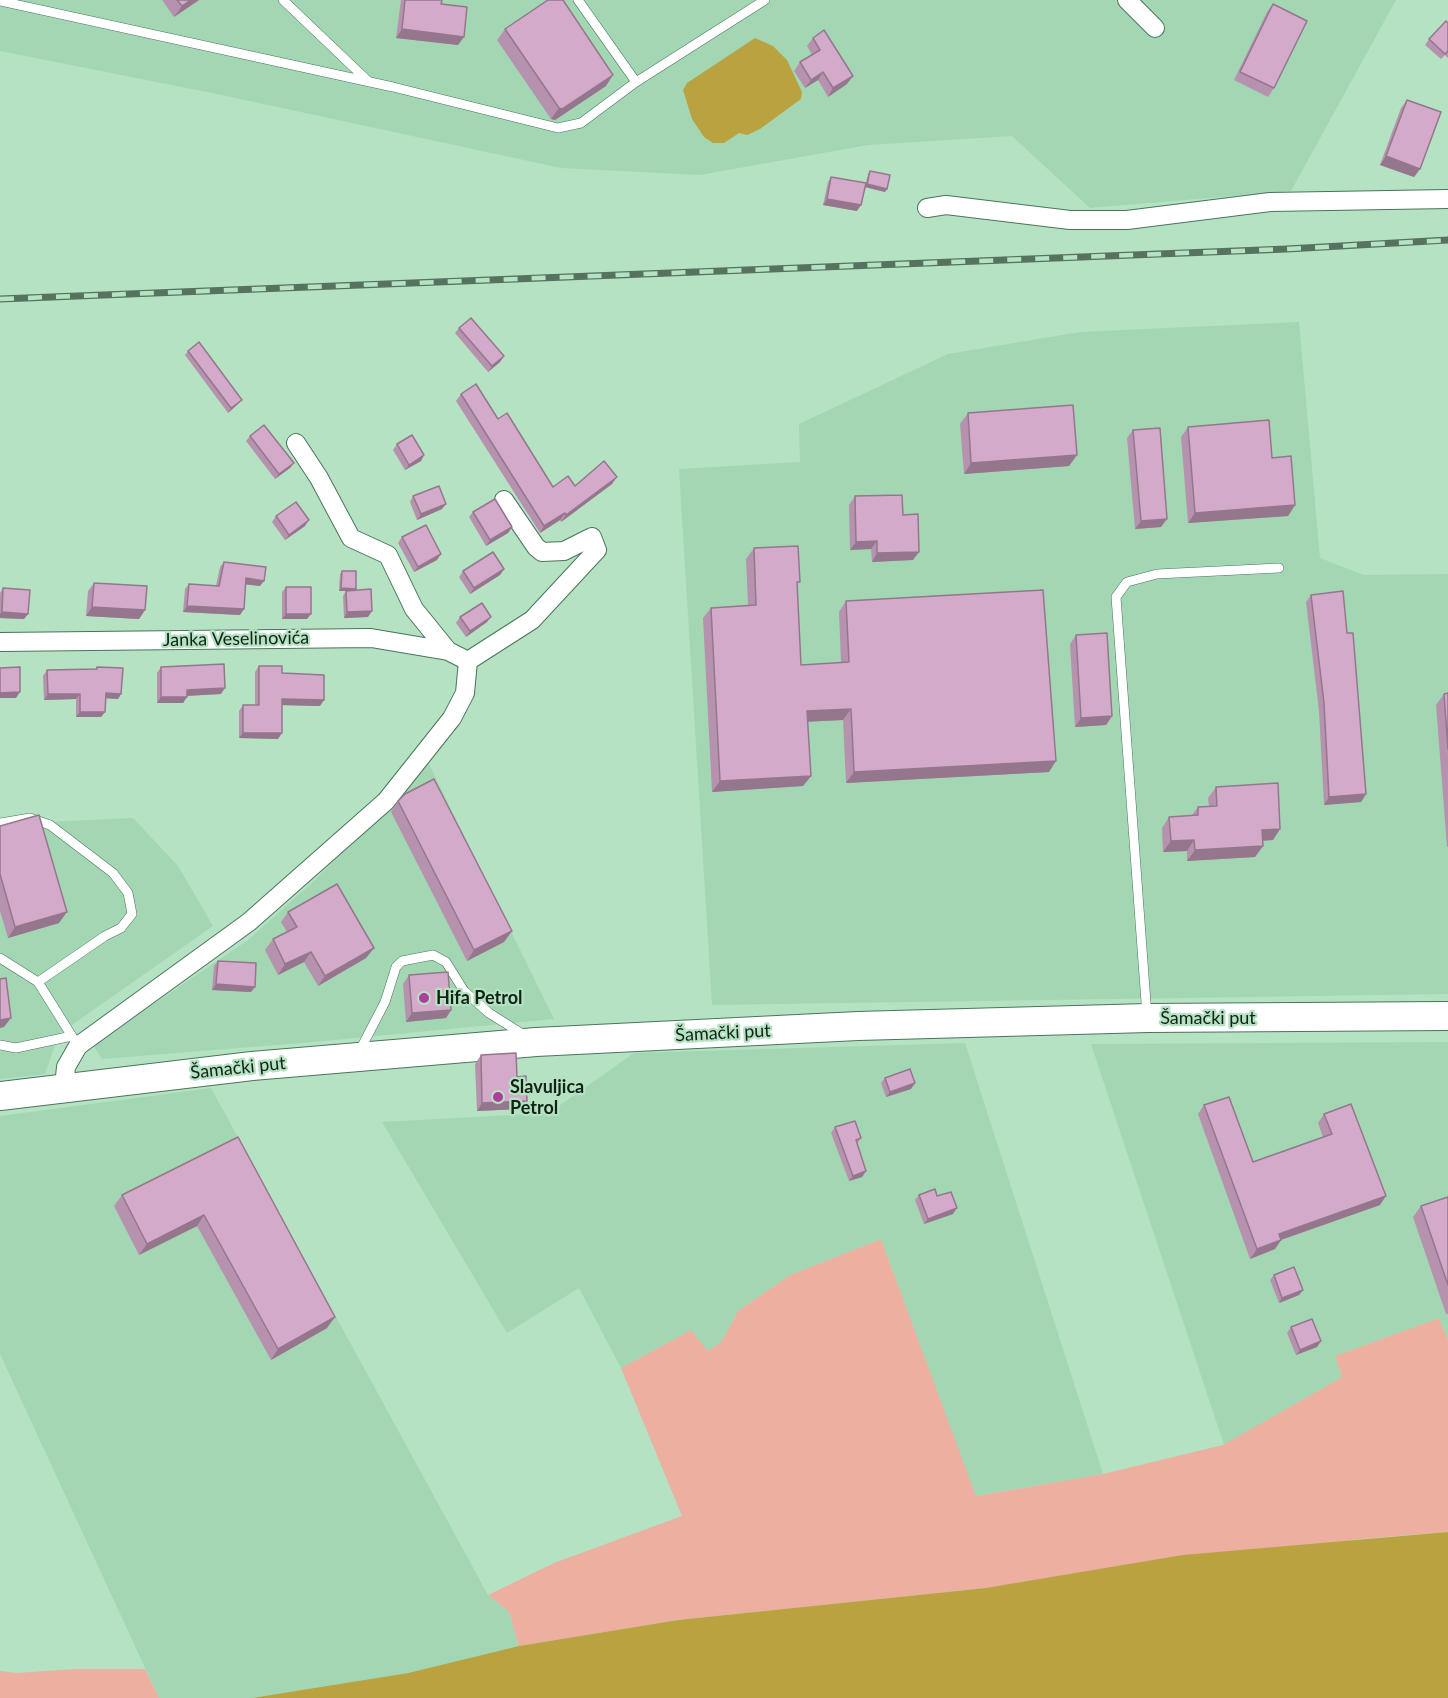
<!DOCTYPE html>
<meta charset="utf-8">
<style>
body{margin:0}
canvas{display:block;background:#b4e2c2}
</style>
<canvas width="1448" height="1698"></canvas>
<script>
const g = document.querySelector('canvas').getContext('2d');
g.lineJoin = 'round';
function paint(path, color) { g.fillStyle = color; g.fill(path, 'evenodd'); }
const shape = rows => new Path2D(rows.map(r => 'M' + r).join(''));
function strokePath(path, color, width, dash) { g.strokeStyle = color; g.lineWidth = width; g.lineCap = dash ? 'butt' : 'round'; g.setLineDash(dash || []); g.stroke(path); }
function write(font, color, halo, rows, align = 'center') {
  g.font = font + ' Lato,sans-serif'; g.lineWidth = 4.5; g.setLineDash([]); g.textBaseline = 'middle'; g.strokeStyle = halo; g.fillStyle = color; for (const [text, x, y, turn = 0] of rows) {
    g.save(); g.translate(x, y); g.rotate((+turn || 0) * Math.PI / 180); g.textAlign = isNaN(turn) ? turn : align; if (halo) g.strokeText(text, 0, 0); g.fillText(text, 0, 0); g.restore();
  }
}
paint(shape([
 [0,0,1396,0,1291,191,1090,208,1012,136,868,145,700,175,561,168,217,94,0,51],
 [1299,322,1320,558,1364,575,1448,574,1448,994,712,1005,679,469,800,462,799,424,948,354,1080,332],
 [429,764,554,1019,314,1042,102,1059,93,1045,248,940,315,880],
 [133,818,178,866,213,926,59,1034,45,1074,0,1079,0,824],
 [1448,1042,1448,1340,1439,1318,1335,1356,1342,1377,1224,1445,1091,1044],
 [965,1043,1103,1474,975,1496,881,1239,790,1275,738,1311,722,1341,708,1352,691,1330,621,1368,579,1288,507,1333,382,1122,549,1113,634,1053],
 [211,1088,488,1595,509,1612,519,1646,408,1673,252,1698,159,1698,0,1354,0,1116]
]), '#a3d7b4');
paint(shape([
 [881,1239,976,1496,1103,1474,1223,1445,1342,1377,1335,1356,1439,1318,1448,1340,1448,1532,1360,1539,986,1588,678,1620,519,1646,509,1612,488,1595,554,1563,682,1516,621,1368,691,1330,708,1351,722,1341,738,1311,790,1275],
 [76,1669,145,1669,159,1698,0,1698,0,1671,17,1673]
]), '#ecafa0');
paint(shape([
 [755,38,773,46,787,60,802,92,801,99,760,129,747,135,739,133,724,143,713,143,704,137,692,119,683,90,687,83],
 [1448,1532,1448,1698,252,1698,408,1673,519,1646,678,1620,986,1588,1183,1555]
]), '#bba241');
const service = shape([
 [283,0,369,82],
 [578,0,636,82,765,0],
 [0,1,393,87,558,128,581,123,636,82],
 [0,823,30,818,50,825,113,873,128,893,132,914,121,928,105,936,38,982],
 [0,958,38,982,78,1046],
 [1147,1016,1116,597,1127,582,1157,574,1279,568],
 [0,1045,16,1048,72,1036],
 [359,1052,385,1002,396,967,402,961,433,955,446,962,464,991,489,1013,524,1035]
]);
const minor = shape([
 [1127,0,1155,28],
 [927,208,946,205,1070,220,1127,220,1270,202,1448,199],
 [296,443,319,478,351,538,388,555,414,609,448,651],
 [0,642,371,638,448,651,468,661],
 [64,1087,66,1067,78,1046,249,922,386,801,452,718,465,693,468,661,532,620,597,550,592,537,564,551,542,552,536,547,504,500]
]);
const primary = shape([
 [0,1096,252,1066,536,1042,858,1026,1148,1018,1448,1016]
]);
strokePath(service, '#4a7559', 10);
strokePath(minor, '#4a7559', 20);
strokePath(primary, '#4a7559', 30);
strokePath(service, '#fff', 9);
strokePath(minor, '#fff', 18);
strokePath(primary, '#fff', 28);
const rail = shape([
 [0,299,1287,249,1448,240]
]);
strokePath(rail, '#56735f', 7);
strokePath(rail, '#b4e2c2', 4.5, [14]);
paint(shape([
 [162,0,199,0,174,17],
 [401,0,442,0,441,4,458,45,396,38],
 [1273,4,1274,88,1268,97,1234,80,1267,12],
 [1448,23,1448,58,1445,55,1441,59,1425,45,1429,39],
 [505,29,606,86,555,120,551,119,497,40],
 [813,38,847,84,828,97,818,80,805,88,794,71,800,62,812,55,807,46],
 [1407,100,1420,169,1414,177,1380,165,1401,108],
 [870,171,887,189,885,192,865,187,868,174],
 [831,177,857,211,823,205,828,182],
 [459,328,504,356,500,362,488,372,455,333],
 [188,351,238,404,228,413,185,355],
 [461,394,498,419,553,487,612,484,561,522,560,520,540,533,456,401],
 [968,413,1077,455,1069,466,964,474,960,424],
 [1188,427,1272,458,1295,505,1288,516,1188,523,1181,437],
 [1133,430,1161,527,1135,529,1127,438],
 [250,436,294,463,290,468,275,479,246,441],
 [397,444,424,455,421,461,405,470,393,450],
 [413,496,442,509,417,520,410,502],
 [855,496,903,515,913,560,872,562,871,549,850,550,849,505],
 [473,512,512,527,508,533,486,546,469,517],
 [276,516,305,526,285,540,272,522],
 [402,537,437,560,414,572,398,543],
 [754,548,797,587,801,665,841,663,839,612,846,601,1049,772,846,783,843,720,807,722,811,776,803,786,712,792,703,618,711,608,748,605,746,559],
 [224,562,260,586,245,584,240,615,183,612,185,589,189,584,216,586,220,567],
 [504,569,500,575,470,594,459,577,463,571],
 [342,571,356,589,354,590,368,617,344,618,343,596,346,591,339,591,340,574],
 [94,583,145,610,139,619,86,616,88,591],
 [286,587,307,619,282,619,282,592],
 [3,588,28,614,24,619,0,618,0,593],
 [1311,595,1366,794,1361,802,1324,805,1319,711,1306,602],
 [460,617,487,622,466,637,456,623],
 [1076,635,1112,716,1106,725,1075,727,1070,644],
 [259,666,282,673,320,706,282,705,278,739,239,738,239,711,243,705,255,705,255,672],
 [97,667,121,694,118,699,106,698,105,712,101,717,76,717,76,699,44,700,43,676,47,670,95,669],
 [161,667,221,694,187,696,187,697,183,703,157,703,157,673],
 [1448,693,1448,847,1447,847,1436,705,1444,694],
 [1216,787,1280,829,1273,840,1263,841,1263,846,1255,857,1187,861,1187,851,1163,852,1162,828,1169,817,1192,815,1198,807,1209,807,1208,798],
 [398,801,512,931,504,942,467,961,391,812],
 [0,826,59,923,8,938,0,911],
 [288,912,374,948,366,958,318,986,304,962,278,975,265,950,273,939,287,932,281,922],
 [218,961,251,992,212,990,214,966],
 [409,975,451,1010,446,1018,406,1022,403,984],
 [481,1055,517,1077,521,1109,477,1111,475,1064],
 [885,1078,915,1083,911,1089,886,1097,881,1083],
 [1204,1105,1253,1162,1323,1137,1318,1123,1324,1114,1380,1205,1281,1240,1275,1249,1250,1259,1198,1114],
 [835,1127,861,1138,857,1144,866,1171,862,1177,849,1181,831,1133],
 [238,1137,327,1328,271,1360,197,1226,139,1255,114,1206,122,1195],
 [919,1195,937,1196,953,1214,924,1224,915,1200],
 [1448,1197,1448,1314,1446,1314,1413,1217,1421,1206],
 [1274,1275,1303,1290,1299,1295,1279,1303,1270,1280],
 [1291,1327,1317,1347,1296,1355,1287,1333]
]), '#b692ae');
paint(shape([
 [191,0,199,0,174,17,182,6],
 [402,29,464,37,458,45,396,38],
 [823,72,818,80,805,88,811,80],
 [613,75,606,86,555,120,551,119,559,108],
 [853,76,847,84,828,97,833,88],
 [1386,156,1420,169,1414,177,1380,165],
 [867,184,887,189,885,192,865,187],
 [827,199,861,205,857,211,823,205],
 [504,356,500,362,488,372,492,366],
 [242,400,238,404,228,413,231,408],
 [424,455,421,461,405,470,409,465],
 [1077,455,1069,466,964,474,971,463],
 [294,463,290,468,275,479,279,474],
 [617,477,612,484,561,522,566,515],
 [446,504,442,509,417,520,421,514],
 [1295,505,1288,516,1188,523,1195,513],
 [565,513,560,520,540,533,544,526],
 [1167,519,1161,527,1135,529,1141,521],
 [309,520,305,526,285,540,289,535],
 [512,527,508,533,486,546,490,540],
 [877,541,871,549,850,550,856,542],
 [919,552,913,560,872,562,877,553],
 [441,554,437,560,414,572,418,567],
 [504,569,500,575,470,594,474,588],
 [246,578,264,581,260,586,242,584],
 [341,588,356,589,354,591,339,591],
 [187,606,244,609,240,615,183,612],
 [92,607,145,610,139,619,86,616],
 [372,611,368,617,344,618,347,612],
 [2,612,28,614,24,619,0,618,0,614],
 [286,614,311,614,307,619,282,619],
 [491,617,487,622,466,637,470,631],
 [225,688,221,694,183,696,187,690],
 [20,692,16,698,0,698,0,693],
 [106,693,121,694,118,699,102,698],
 [48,694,80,694,76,699,44,700],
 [161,697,187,697,183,703,157,703],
 [282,699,324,700,320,706,278,705],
 [851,709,843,720,799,722,807,711],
 [80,712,105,712,101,717,76,717],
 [1112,716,1106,725,1075,727,1081,718],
 [243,733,282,733,278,739,239,738],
 [1056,761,1049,772,846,783,854,772],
 [811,776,803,786,712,792,720,781],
 [1366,794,1361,802,1324,805,1329,797],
 [1280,829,1273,840,1254,841,1262,830],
 [1194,840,1187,851,1163,852,1171,841],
 [1263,846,1255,857,1187,861,1195,850],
 [67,912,59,923,8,938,15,927],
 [512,931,504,942,467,961,474,950],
 [374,948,366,958,318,986,325,976],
 [311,952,304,962,278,975,285,964],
 [216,984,255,987,251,992,212,990],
 [451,1010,446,1018,406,1022,412,1013],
 [11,1018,4,1027,0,1028,0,1020],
 [915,1083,911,1089,886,1097,890,1092],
 [527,1101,521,1109,477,1111,482,1103],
 [866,1171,862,1177,849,1181,853,1176],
 [1386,1196,1380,1205,1272,1243,1279,1234],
 [957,1208,953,1214,924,1224,928,1219],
 [204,1215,197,1226,139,1255,147,1244],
 [1281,1240,1275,1249,1250,1259,1257,1249],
 [1303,1290,1299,1295,1279,1303,1282,1298],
 [335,1317,327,1328,271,1360,278,1349],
 [1321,1341,1317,1347,1296,1355,1300,1350]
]), '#94778d');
const building = shape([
 [177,0,191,0,182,6,177,0],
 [405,0,442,0,441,4,467,7,464,37,402,29,405,0],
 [548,0,563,0,613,75,562,109,559,108,505,29,548,0],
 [1273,4,1307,21,1274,88,1240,72,1273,4],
 [1446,21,1448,23,1448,51,1445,54,1429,39,1446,21],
 [824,30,853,76,833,88,823,72,811,80,800,62,820,50,813,38,824,30],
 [1407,100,1441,112,1420,169,1386,156,1407,100],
 [870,171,890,175,887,189,867,184,870,171],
 [831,177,866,183,861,205,827,199,831,177],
 [471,318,504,356,492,366,459,328,471,318],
 [199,342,242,400,231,408,188,351,199,342],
 [476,384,498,419,507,413,553,487,568,476,575,486,604,461,617,477,566,515,565,513,544,526,461,394,476,384],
 [1073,405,1077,455,971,463,968,413,1073,405],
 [1269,420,1272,458,1291,456,1295,505,1195,513,1188,427,1269,420],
 [264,425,294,463,279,474,250,436,264,425],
 [1160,428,1167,519,1141,521,1133,430,1160,428],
 [412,435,424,455,409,465,397,444,412,435],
 [439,486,446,504,421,514,413,496,439,486],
 [902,495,903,515,918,514,919,552,877,553,877,541,856,542,855,496,902,495],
 [495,499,512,527,490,540,473,512,495,499],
 [296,502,309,520,289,535,276,516,296,502],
 [426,525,441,554,418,567,402,537,426,525],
 [798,546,800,582,797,582,801,665,849,662,846,601,1043,590,1056,761,854,772,851,709,807,711,811,776,720,781,711,608,756,605,754,548,798,546],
 [493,552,504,569,474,588,463,571,493,552],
 [224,562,266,567,264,581,246,578,244,609,187,606,189,584,219,586,224,562],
 [342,571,356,571,356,589,341,588,342,571],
 [94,583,147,586,145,610,92,607,94,583],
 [286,587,311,587,311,614,286,614,286,587],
 [3,588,30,590,28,614,2,612,3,588],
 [371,589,372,611,347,612,346,591,371,589],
 [1343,591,1347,633,1353,633,1366,794,1329,797,1324,703,1311,595,1343,591],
 [482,603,491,617,470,631,460,617,482,603],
 [1107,633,1112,716,1081,718,1076,635,1107,633],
 [224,664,225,688,187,690,187,697,161,697,161,667,224,664],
 [259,666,282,666,282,673,324,675,324,700,282,699,282,733,243,733,243,705,259,705,259,666],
 [20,667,20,692,0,693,0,668,20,667],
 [97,667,123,668,121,694,106,693,105,712,80,712,80,694,48,694,47,670,97,669,97,667],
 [1448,693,1448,749,1444,694,1448,693],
 [434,779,512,931,474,950,398,801,405,794,434,779],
 [1278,783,1280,829,1262,830,1263,846,1195,850,1194,840,1171,841,1169,817,1198,815,1198,807,1217,806,1216,787,1278,783],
 [39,815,67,912,15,927,0,874,0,826,39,815],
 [337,884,374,948,325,976,311,952,285,964,273,939,297,927,288,912,337,884],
 [218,961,256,963,255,987,216,984,218,961],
 [448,972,451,1010,412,1013,409,975,448,972],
 [6,978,11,1018,0,1020,0,979,6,978],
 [516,1053,517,1077,526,1076,527,1101,482,1103,481,1055,516,1053],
 [910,1069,915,1083,890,1092,885,1078,910,1069],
 [1229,1097,1253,1162,1332,1134,1324,1114,1351,1104,1386,1196,1279,1234,1281,1240,1257,1249,1204,1105,1229,1097],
 [855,1121,861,1138,856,1140,866,1171,853,1176,835,1127,855,1121],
 [238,1137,335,1317,278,1349,204,1215,147,1244,122,1195,238,1137],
 [935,1189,937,1196,951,1192,957,1208,928,1219,919,1195,935,1189],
 [1448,1197,1448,1285,1421,1206,1448,1197],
 [1294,1267,1303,1290,1282,1298,1274,1275,1294,1267],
 [1312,1319,1321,1341,1300,1350,1291,1327,1312,1319]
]);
paint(building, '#d4aaca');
strokePath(building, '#94778d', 1.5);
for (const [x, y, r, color] of [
 [424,998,6,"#ae3e9b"],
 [498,1097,6,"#ae3e9b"]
]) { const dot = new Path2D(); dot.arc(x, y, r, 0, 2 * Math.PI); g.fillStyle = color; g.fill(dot); strokePath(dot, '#b4e2c2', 2); }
write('18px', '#112317', '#b4e2c2', [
 ["Janka Veselinovića",236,639,-1],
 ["Šamački put",1208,1018],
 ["Šamački put",723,1033,-3],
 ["Šamački put",238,1068,-6]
]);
write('bold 18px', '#112317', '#b4e2c2', [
 ["Hifa Petrol",436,998],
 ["Slavuljica",510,1087],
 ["Petrol",510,1108]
], 'left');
</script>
